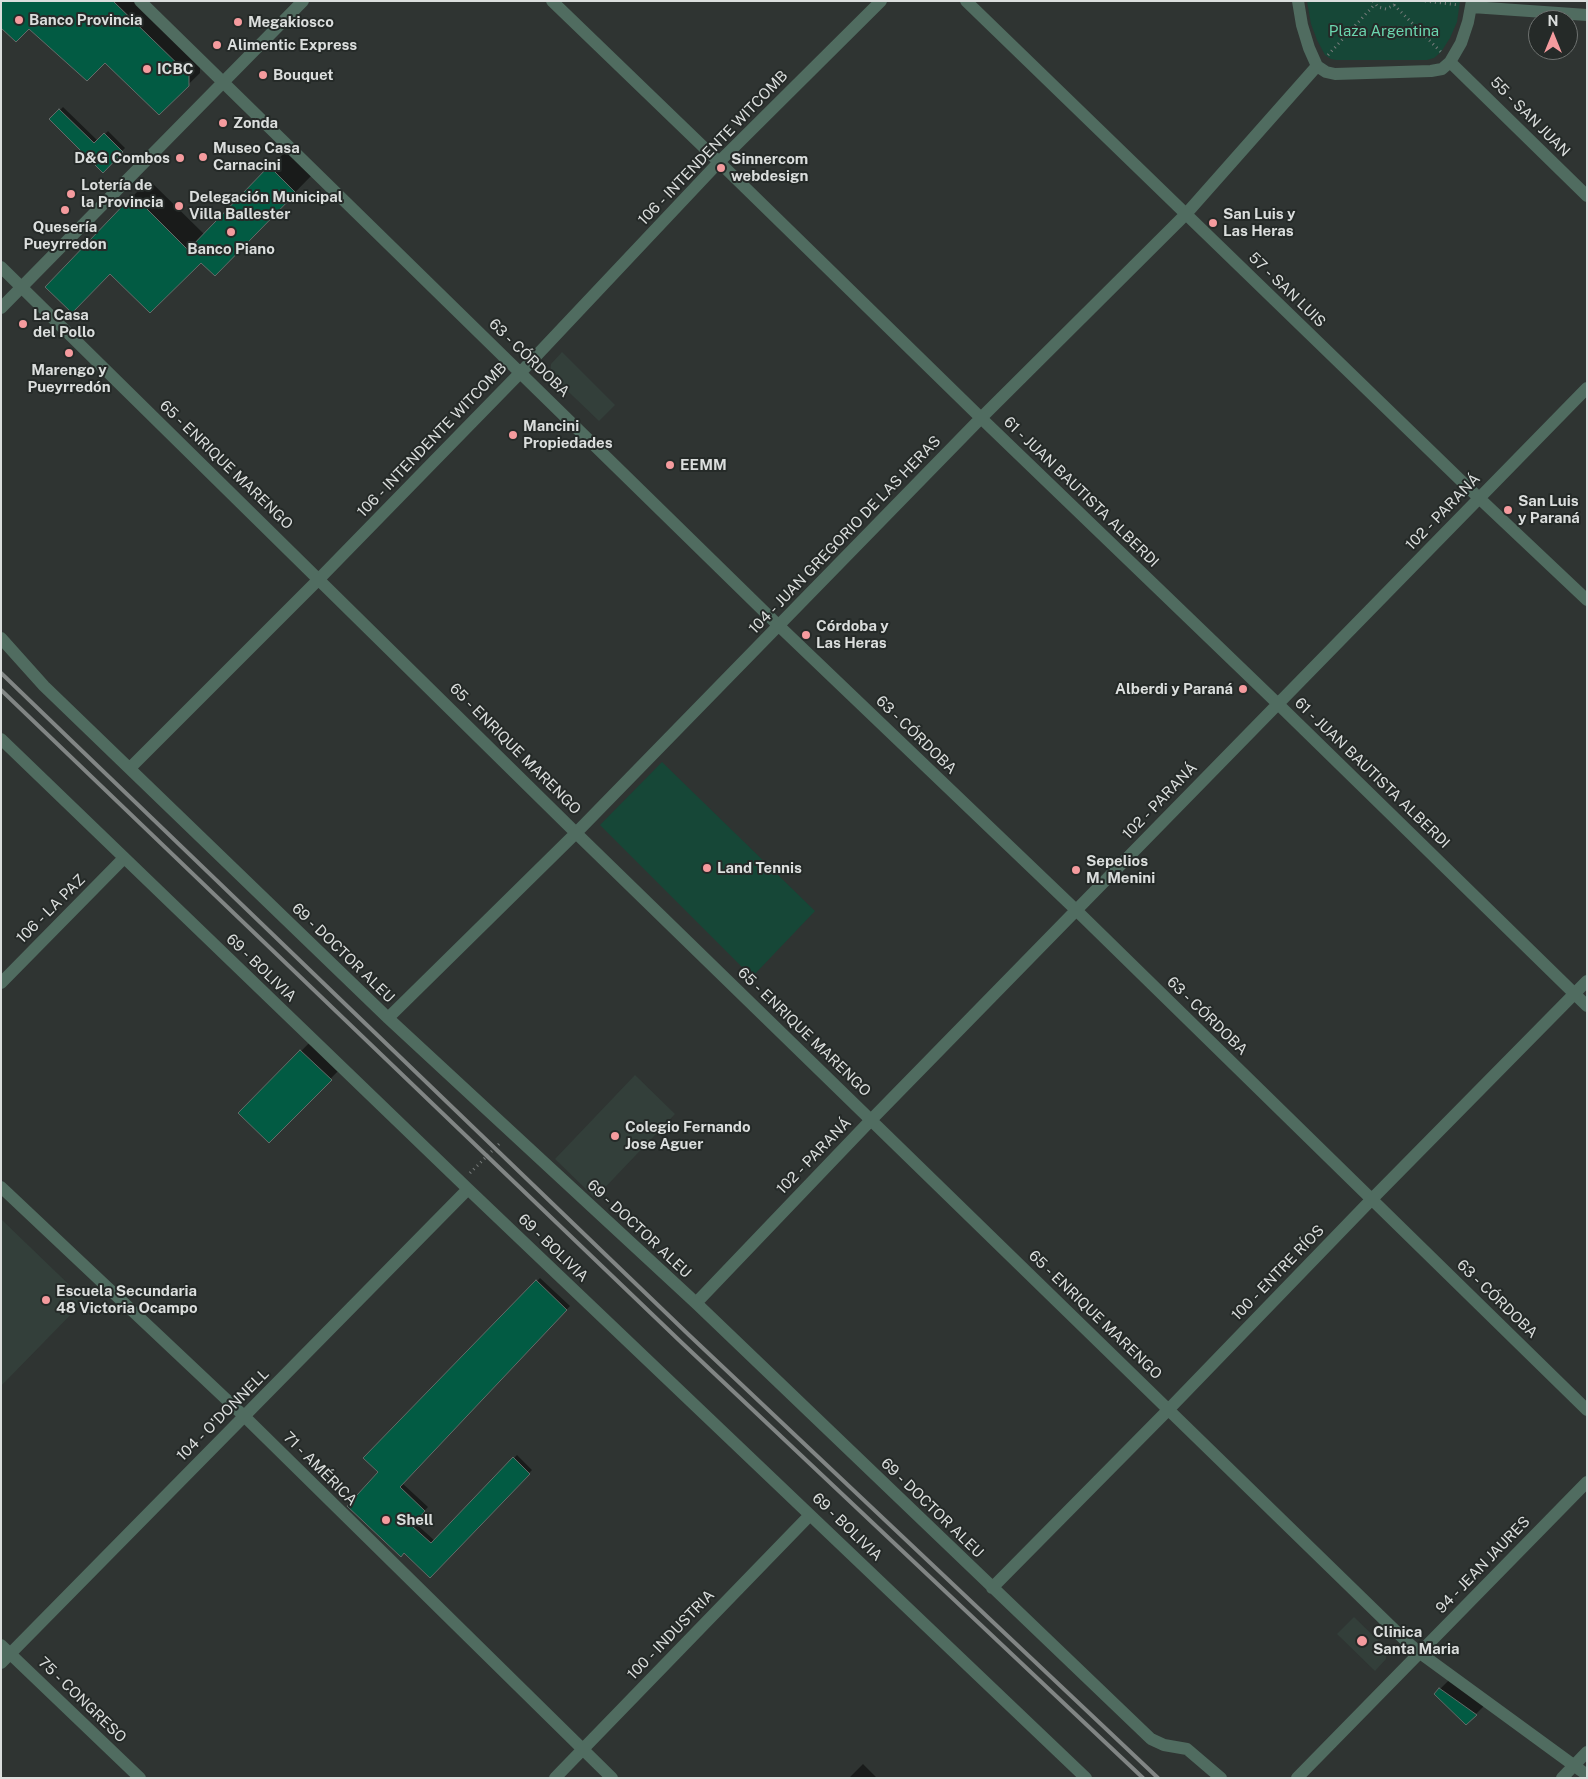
<!DOCTYPE html>
<meta charset="utf-8">
<style>
body{margin:0}
#map{position:relative;width:1588px;height:1779px;overflow:hidden;background:#2f3432;font-family:"Public Sans",sans-serif}
canvas{display:block}
.frame{position:absolute;inset:0;border:2px solid #dbdedd;pointer-events:none}
.north{position:absolute;left:1528px;top:10px;width:50px;height:50px;box-sizing:border-box;background:#252a28;border:1px solid #6e7270;border-radius:50%;rotate:0deg;font-size:14px;font-weight:700;line-height:20px;text-align:center;color:#dbdedd}
.north::after{content:'';display:block;margin:auto;width:18px;height:22px;background:#f59b9e;clip-path:polygon(50% 0,100% 100%,50% 72%,0 100%)}
</style>
<div id="map">
<canvas width="1588" height="1779"></canvas>
<div class="frame"></div>
<div class="north">N</div>
</div>
<script>
const g = document.querySelector('canvas').getContext('2d');
g.lineJoin = 'round';
function paint(path, color) { g.fillStyle = color; g.fill(path, 'evenodd'); }
const shape = rows => new Path2D(rows.map(r => 'M' + r).join(''));
function strokePath(path, color, width, dash) { g.strokeStyle = color; g.lineWidth = width; g.lineCap = dash ? 'butt' : 'round'; g.setLineDash(dash || []); g.stroke(path); }
function write(font, color, halo, rows, align = 'center') {
  g.font = font + ' "Public Sans",sans-serif'; g.lineWidth = 4; g.setLineDash([]); g.textBaseline = 'middle'; g.strokeStyle = halo; g.fillStyle = color; for (const [text, x, y, turn = 0] of rows) {
    g.save(); g.translate(x, y); g.rotate((+turn || 0) * Math.PI / 180); g.textAlign = isNaN(turn) ? turn : align; if (halo) g.strokeText(text, 0, 0); g.fillText(text, 0, 0); g.restore();
  }
}
paint(shape([
 [562,352,615,405,599,421,550,374,551,364],
 [635,1075,675,1114,595,1198,555,1159],
 [1,1219,85,1300,1,1386],
 [1354,1617,1386,1648,1386,1659,1375,1671,1337,1634]
]), '#333f3a');
paint(shape([
 [1307,1,1460,1,1457,22,1450,38,1441,52,1434,58,1427,60,1336,60,1331,59,1325,55,1317,40,1311,24],
 [662,762,815,911,752,977,600,825]
]), '#164737');
paint(shape([
 [1,1,137,1,200,63,200,73,159,113,105,61],
 [63,107,98,141,108,131,125,148,103,171,51,119],
 [286,151,311,176,230,259,201,261,150,311,133,196,149,180,205,235],
 [316,1036,345,1064,269,1141,240,1113],
 [540,1278,570,1306,402,1483,428,1507,414,1522,435,1541,517,1455,532,1470,430,1576,379,1472,365,1458],
 [1451,1678,1487,1703,1466,1724,1440,1689],
 [863,1764,877,1778,849,1778]
]), '#0007');
const building = shape([
 [1,1,113,1,189,75,189,86,159,115,105,63,87,81,29,29,16,42,1,28,1,1],
 [59,109,94,143,104,133,123,152,103,173,49,119,59,109],
 [269,166,296,193,215,276,201,263,150,313,110,274,72,313,45,287,133,195,188,250,269,166],
 [300,1050,332,1080,269,1143,238,1113,300,1050],
 [536,1280,567,1310,400,1487,425,1511,412,1526,431,1543,513,1457,530,1474,430,1578,404,1553,401,1557,347,1506,378,1472,363,1458,536,1280],
 [1439,1688,1477,1715,1466,1725,1434,1694,1439,1688]
]);
paint(building, '#025b43');
strokePath(building, '#656b69', 1);
strokePath(shape([
 [1373,1,1378,7,1386,9,1394,5,1396,1],
 [1425,1,1459,5],
 [1394,5,1441,52],
 [1328,55,1375,4],
 [470,1173,501,1142]
]), '#787c7b', 3, [1, 4]);
strokePath(shape([
 [140,1,778,625,1076,910,1587,1410],
 [552,1,719,162,981,418,1278,704,1587,1006],
 [966,1,1479,498,1587,600],
 [1298,1,1302,25,1309,48,1317,66,1326,72,1335,74,1431,71,1442,69,1450,62,1461,43,1468,22,1472,1],
 [1472,7,1587,15],
 [1450,62,1587,196],
 [1,267,576,833,1406,1641,1420,1653,1587,1775],
 [1,308,303,1],
 [1,638,44,686,388,1018,696,1303,1151,1739,1164,1745,1187,1749,1221,1778],
 [1,739,468,1189,1086,1778],
 [130,768,319,579,521,372,719,162,881,1],
 [1,983,124,858],
 [388,1018,576,833,981,418,1186,214,1317,66],
 [1,1187,245,1417,612,1778],
 [696,1303,871,1120,1587,388],
 [992,1588,1169,1409,1372,1199,1587,981],
 [1,1645,140,1778],
 [1,1663,468,1189],
 [555,1778,810,1515],
 [1297,1778,1587,1482],
 [1562,1778,1587,1752]
]), '#506c60', 12);
strokePath(shape([
 [1,673,689,1335,1158,1778],
 [1,690,682,1343,1143,1778]
]), '#818584', 4);
for (const [x, y, r, color] of [
 [19,20,5,"#f59b9e"],
 [238,22,5,"#f59b9e"],
 [217,45,5,"#f59b9e"],
 [147,69,5,"#f59b9e"],
 [263,75,5,"#f59b9e"],
 [223,123,5,"#f59b9e"],
 [203,157,5,"#f59b9e"],
 [180,158,5,"#f59b9e"],
 [721,168,5,"#f59b9e"],
 [71,194,5,"#f59b9e"],
 [179,206,5,"#f59b9e"],
 [65,210,5,"#f59b9e"],
 [1213,223,5,"#f59b9e"],
 [231,232,5,"#f59b9e"],
 [23,324,5,"#f59b9e"],
 [69,353,5,"#f59b9e"],
 [513,435,5,"#f59b9e"],
 [670,465,5,"#f59b9e"],
 [1508,510,5,"#f59b9e"],
 [806,635,5,"#f59b9e"],
 [1243,689,5,"#f59b9e"],
 [707,868,5,"#f59b9e"],
 [1076,870,5,"#f59b9e"],
 [615,1136,5,"#f59b9e"],
 [46,1300,5,"#f59b9e"],
 [386,1520,5,"#f59b9e"],
 [1362,1641,6,"#f59b9e"]
]) { const dot = new Path2D(); dot.arc(x, y, r, 0, 2 * Math.PI); g.fillStyle = color; g.fill(dot); strokePath(dot, '#252a28', 2); }
write('bold 15px', '#dbdedd', '#252a28', [
 ["Banco Provincia",29,20],
 ["Megakiosco",248,22],
 ["Alimentic Express",227,45],
 ["ICBC",157,69],
 ["Bouquet",273,75],
 ["Zonda",233,123],
 ["Museo Casa",213,148],
 ["Carnacini",213,165],
 ["D&G Combos",170,158,"right"],
 ["Sinnercom",731,159],
 ["webdesign",731,176],
 ["Lotería de",81,185],
 ["la Provincia",81,202],
 ["Delegación Municipal",189,197],
 ["Villa Ballester",189,214],
 ["San Luis y",1223,214],
 ["Las Heras",1223,231],
 ["Quesería",65,227,"center"],
 ["Pueyrredon",65,244,"center"],
 ["Banco Piano",231,249,"center"],
 ["La Casa",33,315],
 ["del Pollo",33,332],
 ["Marengo y",69,370,"center"],
 ["Pueyrredón",69,387,"center"],
 ["Mancini",523,426],
 ["Propiedades",523,443],
 ["EEMM",680,465],
 ["San Luis",1518,501],
 ["y Paraná",1518,518],
 ["Córdoba y",816,626],
 ["Las Heras",816,643],
 ["Alberdi y Paraná",1233,689,"right"],
 ["Sepelios",1086,861],
 ["M. Menini",1086,878],
 ["Land Tennis",717,868],
 ["Colegio Fernando",625,1127],
 ["Jose Aguer",625,1144],
 ["Escuela Secundaria",56,1291],
 ["48 Victoria Ocampo",56,1308],
 ["Shell",396,1520],
 ["Clinica",1373,1632],
 ["Santa Maria",1373,1649]
], 'left');
write('15px', '#6bd6af', '#252a28', [
 ["Plaza Argentina",1384,31]
]);
write('15px', '#dbdedd', '#252a28', [
 ["55 - SAN JUAN",1530,117,45],
 ["106 - INTENDENTE WITCOMB",713,148,-46],
 ["57 - SAN LUIS",1287,290,44],
 ["63 - CÓRDOBA",529,358,44],
 ["106 - INTENDENTE WITCOMB",432,440,-46],
 ["65 - ENRIQUE MARENGO",226,465,44],
 ["61 - JUAN BAUTISTA ALBERDI",1081,492,44],
 ["102 - PARANÁ",1443,512,-46],
 ["104 - JUAN GREGORIO DE LAS HERAS",845,535,-46],
 ["63 - CÓRDOBA",916,735,44],
 ["65 - ENRIQUE MARENGO",515,749,45],
 ["61 - JUAN BAUTISTA ALBERDI",1372,773,44],
 ["102 - PARANÁ",1160,801,-46],
 ["106 - LA PAZ",51,909,-45],
 ["69 - DOCTOR ALEU",343,953,44],
 ["69 - BOLIVIA",261,968,44],
 ["63 - CÓRDOBA",1207,1016,44],
 ["65 - ENRIQUE MARENGO",804,1032,44],
 ["102 - PARANÁ",814,1156,-46],
 ["69 - DOCTOR ALEU",639,1229,43],
 ["69 - BOLIVIA",553,1248,44],
 ["100 - ENTRE RÍOS",1278,1273,-46],
 ["63 - CÓRDOBA",1497,1299,44],
 ["65 - ENRIQUE MARENGO",1095,1315,44],
 ["104 - O'DONNELL",223,1415,-45],
 ["71 - AMÉRICA",320,1469,45],
 ["69 - DOCTOR ALEU",932,1508,44],
 ["69 - BOLIVIA",847,1527,44],
 ["94 - JEAN JAURES",1483,1565,-46],
 ["100 - INDUSTRIA",671,1635,-46],
 ["75 - CONGRESO",82,1700,44]
]);
</script>
